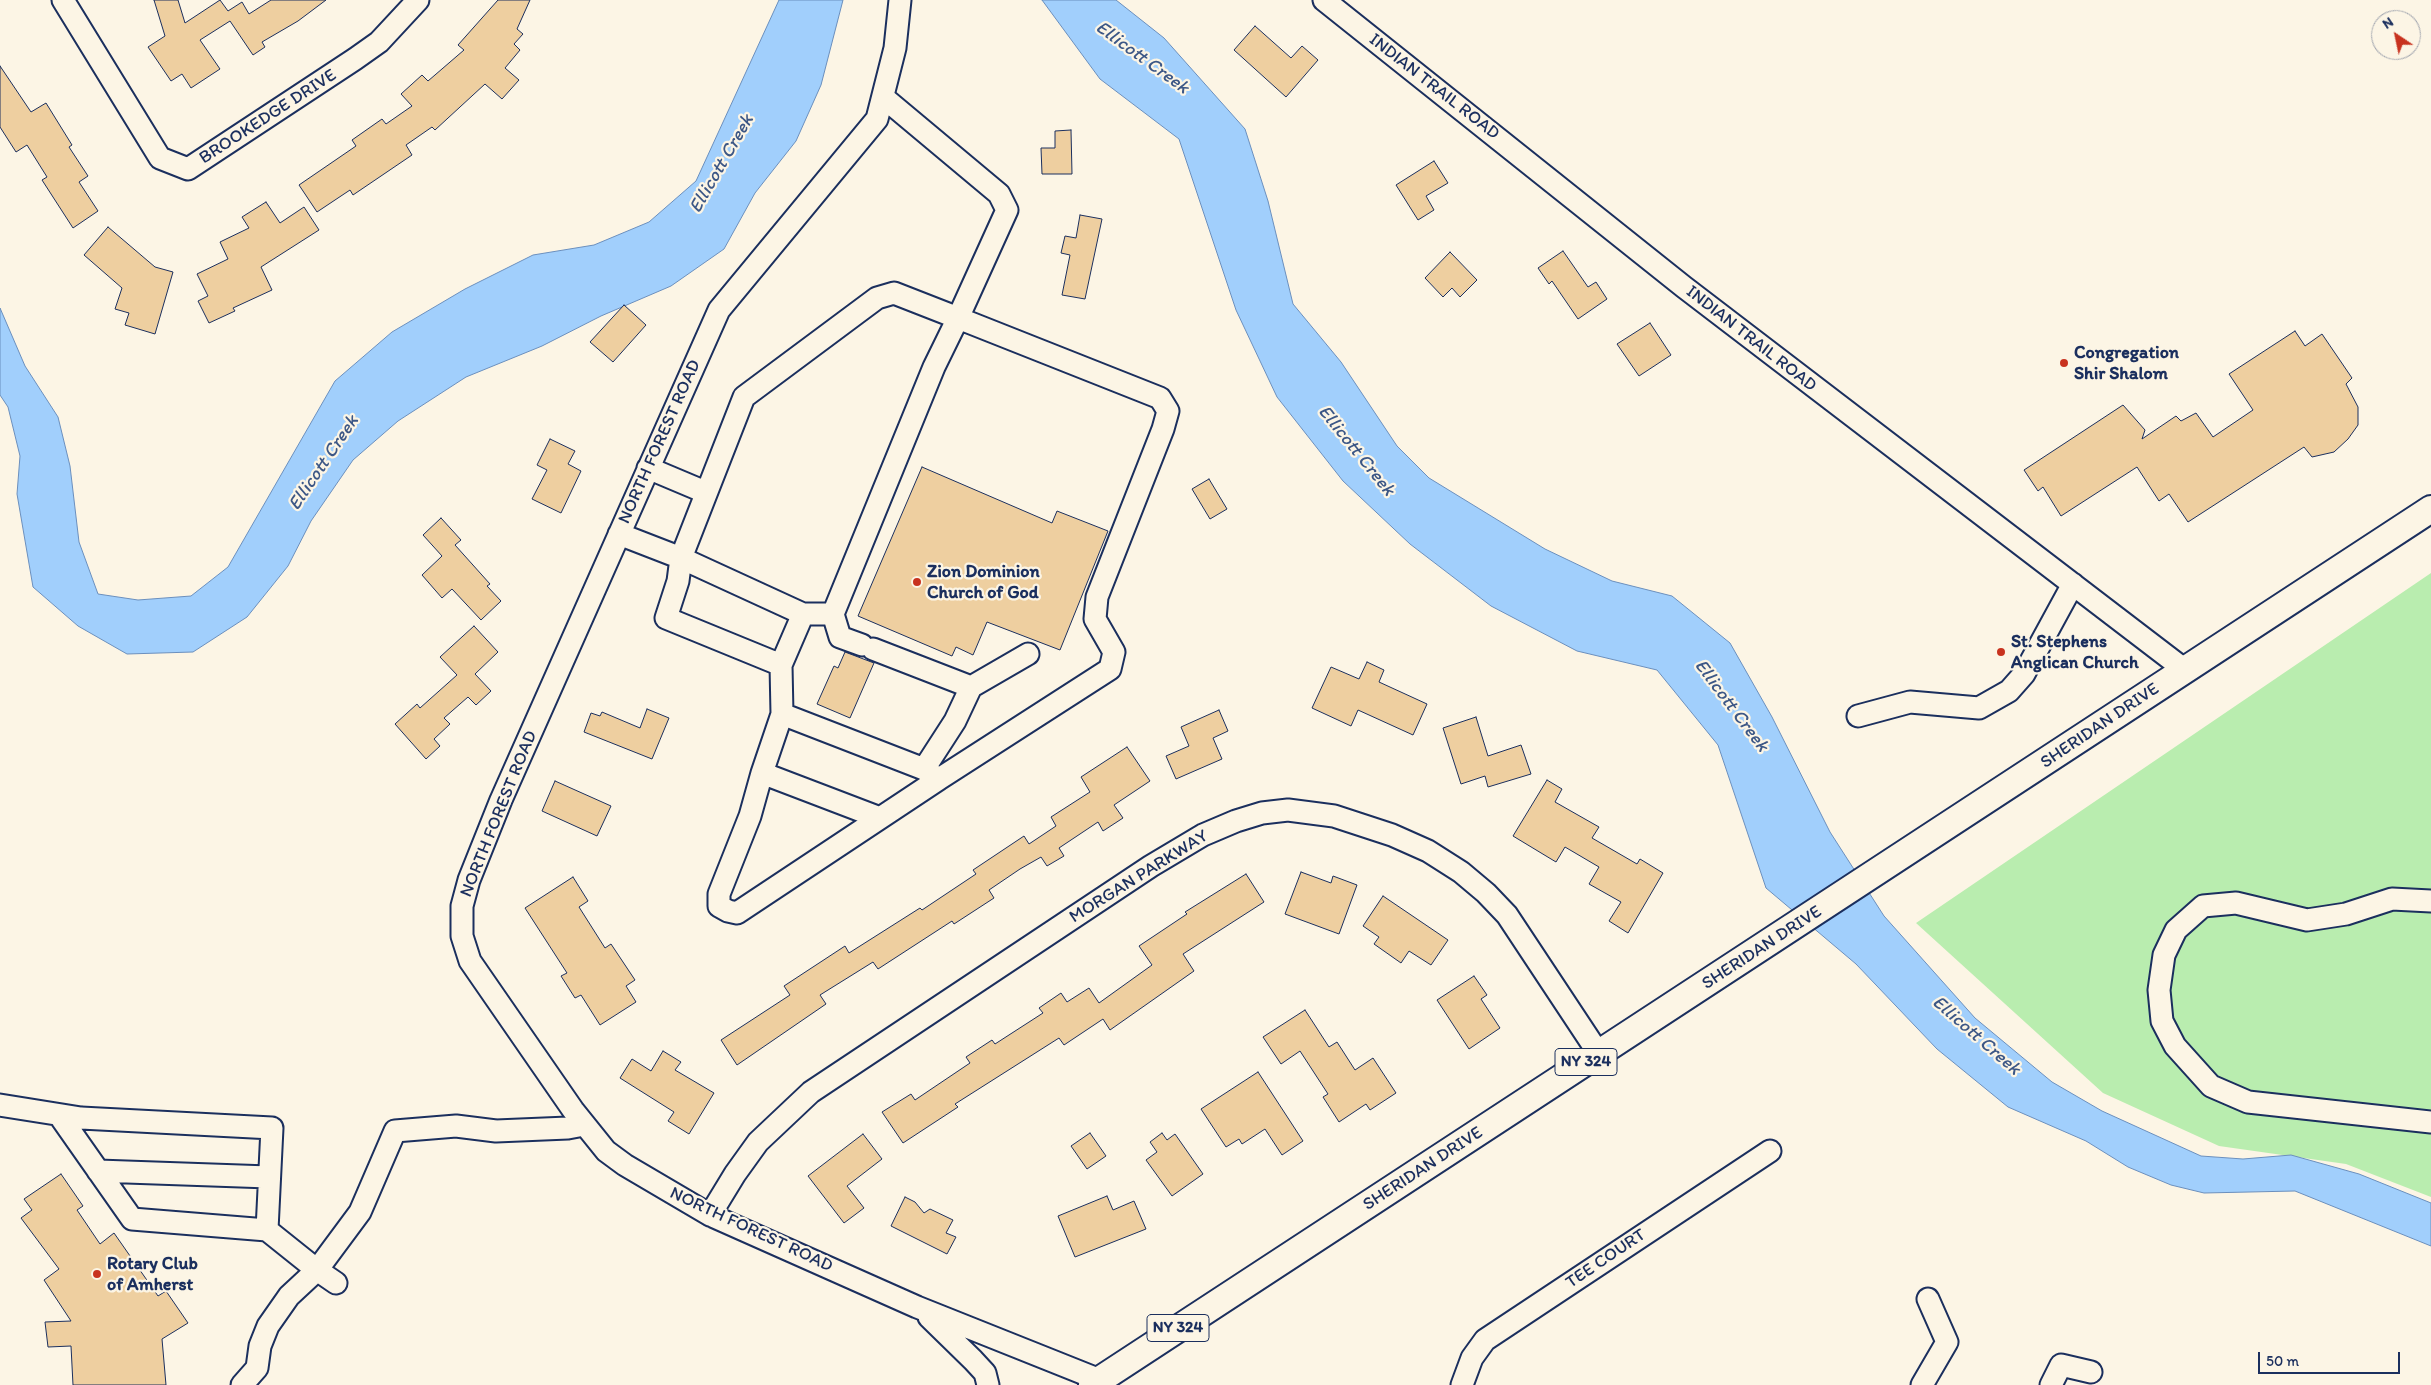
<!DOCTYPE html>
<style>
body{margin:0}
#map{position:relative;width:2431px;height:1385px;overflow:hidden;background:#fcf5e5;font-family:Itim,sans-serif}
canvas{display:block}
.north{position:absolute;left:2371px;top:10px;width:50px;height:50px;box-sizing:border-box;background:#fcf5e5;border:1px solid #a2a6af;border-radius:50%;rotate:326deg;font-size:14px;font-weight:700;line-height:20px;text-align:center;color:#1b2f5e}
.north::after{content:'';display:block;margin:auto;width:18px;height:22px;background:#c8321e;clip-path:polygon(50% 0,100% 100%,50% 72%,0 100%)}
.scale{position:absolute;left:2258px;top:1352px;width:142px;height:22px;box-sizing:border-box;border:2px solid #1b2f5e;border-top:0;padding-left:6px;font-size:15px;line-height:18px;white-space:nowrap;color:#1b2f5e;-webkit-text-stroke:4px #fcf5e5;paint-order:stroke}
</style>
<div id="map">
<canvas width="2431" height="1385"></canvas>
<div class="north">N</div>
<div class="scale">50 m</div>
</div>
<script>
const g = document.querySelector('canvas').getContext('2d');
g.lineJoin = 'round';
function paint(path, color) { g.fillStyle = color; g.fill(path, 'evenodd'); }
const shape = rows => new Path2D(rows.map(r => 'M' + r).join(''));
function strokePath(path, color, width, dash) { g.strokeStyle = color; g.lineWidth = width; g.lineCap = dash ? 'butt' : 'round'; g.setLineDash(dash || []); g.stroke(path); }
function write(font, color, halo, rows, align = 'center') {
  g.font = font + ' Itim,sans-serif'; g.lineWidth = 4.5; g.setLineDash([]); g.textBaseline = 'middle'; g.strokeStyle = halo; g.fillStyle = color; for (const [text, x, y, turn = 0] of rows) {
    g.save(); g.translate(x, y); g.rotate((+turn || 0) * Math.PI / 180); g.textAlign = isNaN(turn) ? turn : align; if (halo) g.strokeText(text, 0, 0); g.fillText(text, 0, 0); g.restore();
  }
}
paint(shape([
 [2431,573,2431,1197,2346,1164,2219,1146,2103,1093,1916,923]
]), '#b9edaf');
const water = shape([
 [779,0,843,0,821,85,796,141,755,193,724,249,671,286,601,316,542,346,466,377,398,421,353,460,311,521,288,566,247,617,193,652,127,654,78,626,33,587,17,494,20,456,8,407,0,395,0,308,25,366,58,417,70,466,79,542,98,594,138,600,191,596,228,567,335,381,392,332,465,289,533,255,594,245,649,222,696,181,779,0],
 [1042,0,1116,0,1164,38,1245,129,1268,201,1293,304,1341,362,1397,446,1429,478,1545,549,1612,581,1672,596,1730,643,1772,717,1830,832,1884,916,1975,1018,2052,1082,2102,1111,2201,1156,2243,1159,2291,1155,2359,1174,2431,1203,2431,1246,2295,1191,2204,1193,2171,1185,2128,1167,2086,1141,2008,1107,1937,1049,1856,964,1766,888,1718,745,1657,670,1577,651,1491,606,1410,544,1343,481,1277,397,1236,310,1179,139,1100,79,1042,0]
]);
paint(water, '#a1cffc');
strokePath(water, '#6b8fbd', 1);
const building = shape([
 [154,0,178,0,185,23,220,0,228,11,242,2,249,14,271,0,326,0,298,21,262,42,265,47,253,55,230,21,200,40,220,69,191,88,182,74,171,81,148,47,165,36,154,0],
 [498,0,530,0,517,29,523,34,514,44,520,50,505,68,519,80,502,99,485,84,435,130,432,127,406,145,412,155,353,195,350,190,317,212,299,185,356,146,352,140,382,119,386,124,412,106,401,94,422,75,428,81,464,50,458,45,498,0],
 [1255,26,1291,58,1302,46,1318,60,1286,97,1234,50,1255,26],
 [0,66,31,112,46,103,72,145,69,147,88,176,79,182,98,211,73,228,42,180,47,177,27,145,16,152,0,127,0,66],
 [1071,130,1072,174,1042,174,1041,148,1055,148,1055,131,1071,130],
 [1434,161,1448,183,1426,196,1434,210,1418,220,1396,185,1434,161],
 [266,202,280,223,304,207,319,230,261,267,272,290,233,308,235,311,209,323,198,301,208,296,197,274,228,259,220,242,249,228,242,217,266,202],
 [1080,215,1102,219,1085,299,1062,295,1070,255,1061,253,1065,236,1076,238,1080,215],
 [108,227,155,267,173,272,155,334,125,325,129,313,115,309,122,288,84,255,108,227],
 [1563,251,1588,287,1596,282,1607,299,1578,319,1552,281,1549,284,1538,268,1563,251],
 [1450,252,1477,280,1460,297,1452,288,1443,297,1425,278,1450,252],
 [624,305,646,325,613,362,590,342,624,305],
 [1650,323,1671,355,1639,376,1617,344,1650,323],
 [2295,331,2305,346,2322,334,2352,378,2346,384,2358,407,2358,425,2348,439,2334,452,2312,457,2304,447,2188,522,2169,494,2159,501,2137,467,2061,516,2043,487,2038,491,2024,470,2123,405,2145,430,2142,439,2176,416,2181,421,2196,413,2213,437,2253,410,2229,374,2295,331],
 [550,439,575,451,568,464,581,471,561,513,532,499,547,470,537,465,550,439],
 [922,467,1052,523,1057,511,1108,531,1060,650,987,622,973,655,956,647,952,656,858,616,922,467],
 [1209,479,1227,509,1210,519,1192,489,1209,479],
 [441,518,461,540,455,545,490,584,487,586,501,601,481,620,452,589,442,598,422,575,442,556,423,535,441,518],
 [474,626,498,652,475,674,491,691,476,705,468,697,444,718,450,724,434,739,440,746,426,759,395,724,417,704,420,708,457,675,440,657,474,626],
 [845,652,874,663,850,718,817,704,834,666,838,668,845,652],
 [1367,662,1384,670,1379,682,1427,704,1413,735,1358,710,1351,726,1312,708,1331,667,1359,679,1367,662],
 [647,709,669,718,652,759,584,732,591,713,600,716,602,712,640,728,647,709],
 [1219,710,1228,731,1213,738,1222,759,1176,779,1166,756,1189,746,1181,727,1219,710],
 [1476,717,1488,756,1521,745,1531,774,1488,787,1485,776,1461,784,1443,728,1476,717],
 [1127,747,1150,781,1114,805,1123,818,1103,831,1098,822,1059,848,1064,856,1047,866,1041,857,1020,869,989,890,994,898,954,924,952,921,878,969,873,962,820,995,826,1004,737,1065,721,1040,790,995,784,986,845,946,849,953,920,908,922,910,976,874,973,870,1024,836,1029,844,1056,826,1051,817,1090,792,1081,777,1127,747],
 [1547,780,1562,789,1555,802,1599,827,1592,838,1637,864,1640,859,1663,873,1628,933,1609,921,1621,902,1589,884,1599,867,1565,847,1556,862,1513,836,1547,780],
 [555,781,611,806,597,836,542,811,555,781],
 [1301,872,1331,883,1333,876,1357,885,1339,934,1285,914,1301,872],
 [1246,874,1264,902,1183,954,1194,971,1110,1030,1103,1019,1064,1045,1059,1038,955,1104,958,1107,903,1143,882,1112,911,1094,915,1100,970,1063,966,1057,992,1040,995,1044,1043,1013,1039,1008,1061,993,1067,1002,1089,988,1099,1003,1152,965,1139,946,1187,914,1185,912,1246,874],
 [573,877,588,901,579,907,605,948,611,944,635,980,626,986,636,1002,600,1025,581,995,575,998,561,976,567,973,525,908,573,877],
 [1383,896,1448,940,1431,965,1409,951,1401,963,1374,944,1379,937,1363,926,1383,896],
 [1474,976,1487,995,1481,999,1500,1028,1469,1049,1437,1000,1474,976],
 [1305,1010,1329,1047,1337,1042,1355,1070,1373,1058,1396,1093,1370,1110,1366,1104,1339,1122,1323,1097,1328,1094,1300,1051,1281,1064,1263,1037,1305,1010],
 [663,1051,681,1062,675,1070,714,1093,689,1134,668,1121,674,1112,620,1078,632,1059,651,1071,663,1051],
 [1258,1072,1303,1141,1282,1155,1265,1129,1242,1144,1239,1139,1226,1147,1201,1109,1258,1072],
 [1090,1133,1106,1156,1087,1169,1071,1146,1090,1133],
 [1162,1133,1167,1140,1175,1134,1203,1174,1172,1196,1146,1160,1157,1152,1150,1142,1162,1133],
 [863,1134,882,1159,847,1186,864,1208,844,1223,808,1176,863,1134],
 [61,1174,83,1206,77,1210,100,1244,114,1233,158,1296,166,1291,188,1323,162,1339,166,1385,73,1385,71,1346,48,1347,45,1322,71,1321,44,1280,59,1269,21,1218,32,1210,24,1199,61,1174],
 [1107,1196,1113,1210,1134,1201,1146,1229,1075,1257,1058,1216,1107,1196],
 [905,1197,915,1202,924,1213,930,1209,953,1220,946,1233,956,1237,947,1254,891,1226,905,1197]
]);
paint(building, '#eecfa0');
strokePath(building, '#1b2f5e', 1);
const minor = shape([
 [63,0,160,158,188,169,355,59,379,42,418,0],
 [900,0,895,48,877,119,719,310,501,800,469,880,462,906,462,936,470,961,573,1110,606,1151,625,1165,710,1215,917,1307,1100,1380],
 [1324,0,1684,287,2185,670],
 [648,468,705,492],
 [619,534,681,558,803,614],
 [833,614,840,637,862,645],
 [873,649,971,687,955,721,924,769],
 [781,665,803,614,833,614,934,367,958,318,894,293,877,298,744,397,681,558,678,581,666,618,781,665,782,714,924,769,939,779,1110,669,1114,652,1095,619,1097,597,1163,429,1168,411,1160,398,958,318,1007,210,999,194,883,97],
 [971,687,1028,654],
 [782,714,762,773,750,816,719,894,719,906,728,911,737,913,939,779],
 [1858,716,1910,702,1979,708,2009,691,2024,674,2073,584],
 [762,773,880,818],
 [2431,901,2392,899,2346,914,2307,920,2236,903,2203,906,2176,930,2164,955,2159,990,2162,1021,2175,1046,2211,1086,2248,1102,2431,1122],
 [0,1105,81,1118,272,1128,267,1230,132,1219,59,1115],
 [98,1171,269,1177],
 [710,1215,735,1174,758,1142,811,1092,1151,866,1203,835,1236,821,1262,813,1288,810,1334,816,1392,835,1428,851,1461,872,1486,893,1507,915,1599,1054],
 [267,1230,317,1270,360,1212,395,1131,456,1126,496,1131,568,1128,584,1125],
 [929,1317,973,1360,985,1373,988,1385],
 [242,1385,257,1368,260,1346,268,1326,289,1296,317,1270,336,1283],
 [1462,1385,1472,1358,1485,1340,1770,1151],
 [1922,1385,1947,1342,1928,1299],
 [2051,1385,2061,1365,2091,1372]
]);
const major = shape([
 [1092,1385,2431,509]
]);
strokePath(minor, '#1b2f5e', 25);
strokePath(major, '#1b2f5e', 30);
strokePath(minor, '#fcf5e5', 21);
strokePath(major, '#fcf5e5', 26);
for (const [x, y, r, color] of [
 [2064,363,5,"#c8321e"],
 [917,582,5,"#c8321e"],
 [2001,652,5,"#c8321e"],
 [97,1274,5,"#c8321e"]
]) { const dot = new Path2D(); dot.arc(x, y, r, 0, 2 * Math.PI); g.fillStyle = color; g.fill(dot); strokePath(dot, '#fcf5e5', 2); }
for (const [x, y, w] of [
 [1586,1062,62],
 [1178,1328,62]
]) { const box = new Path2D(); box.roundRect(x - w / 2, y - 13.5, w, 27, 4); g.fillStyle = '#fcf5e5'; g.fill(box); strokePath(box, '#1b2f5e', 1); }
write('bold 16px', '#1b2f5e', null, [
 ["NY 324",1586,1062],
 ["NY 324",1178,1328]
]);
write('18px', '#1b2f5e', '#fcf5e5', [
 ["INDIAN TRAIL ROAD",1434,87,38],
 ["BROOKEDGE DRIVE",268,117,-33],
 ["INDIAN TRAIL ROAD",1751,339,38],
 ["NORTH FOREST ROAD",660,442,-66],
 ["SHERIDAN DRIVE",2100,726,-34],
 ["NORTH FOREST ROAD",499,814,-68],
 ["MORGAN PARKWAY",1139,877,-32],
 ["SHERIDAN DRIVE",1762,948,-33],
 ["SHERIDAN DRIVE",1423,1169,-33],
 ["NORTH FOREST ROAD",751,1230,25],
 ["TEE COURT",1606,1259,-34]
]);
write('bold 18px', '#1b2f5e', '#fcf5e5', [
 ["Congregation",2074,353],
 ["Shir Shalom",2074,374],
 ["Zion Dominion",927,572],
 ["Church of God",927,593],
 ["St. Stephens",2011,642],
 ["Anglican Church",2011,663],
 ["Rotary Club",107,1264],
 ["of Amherst",107,1285]
], 'left');
write('italic 19px', '#3c5786', '#fcf5e5', [
 ["Ellicott Creek",1142,58,36],
 ["Ellicott Creek",722,164,-60],
 ["Ellicott Creek",1356,451,51],
 ["Ellicott Creek",324,463,-56],
 ["Ellicott Creek",1731,706,53],
 ["Ellicott Creek",1976,1036,41]
]);
</script>
